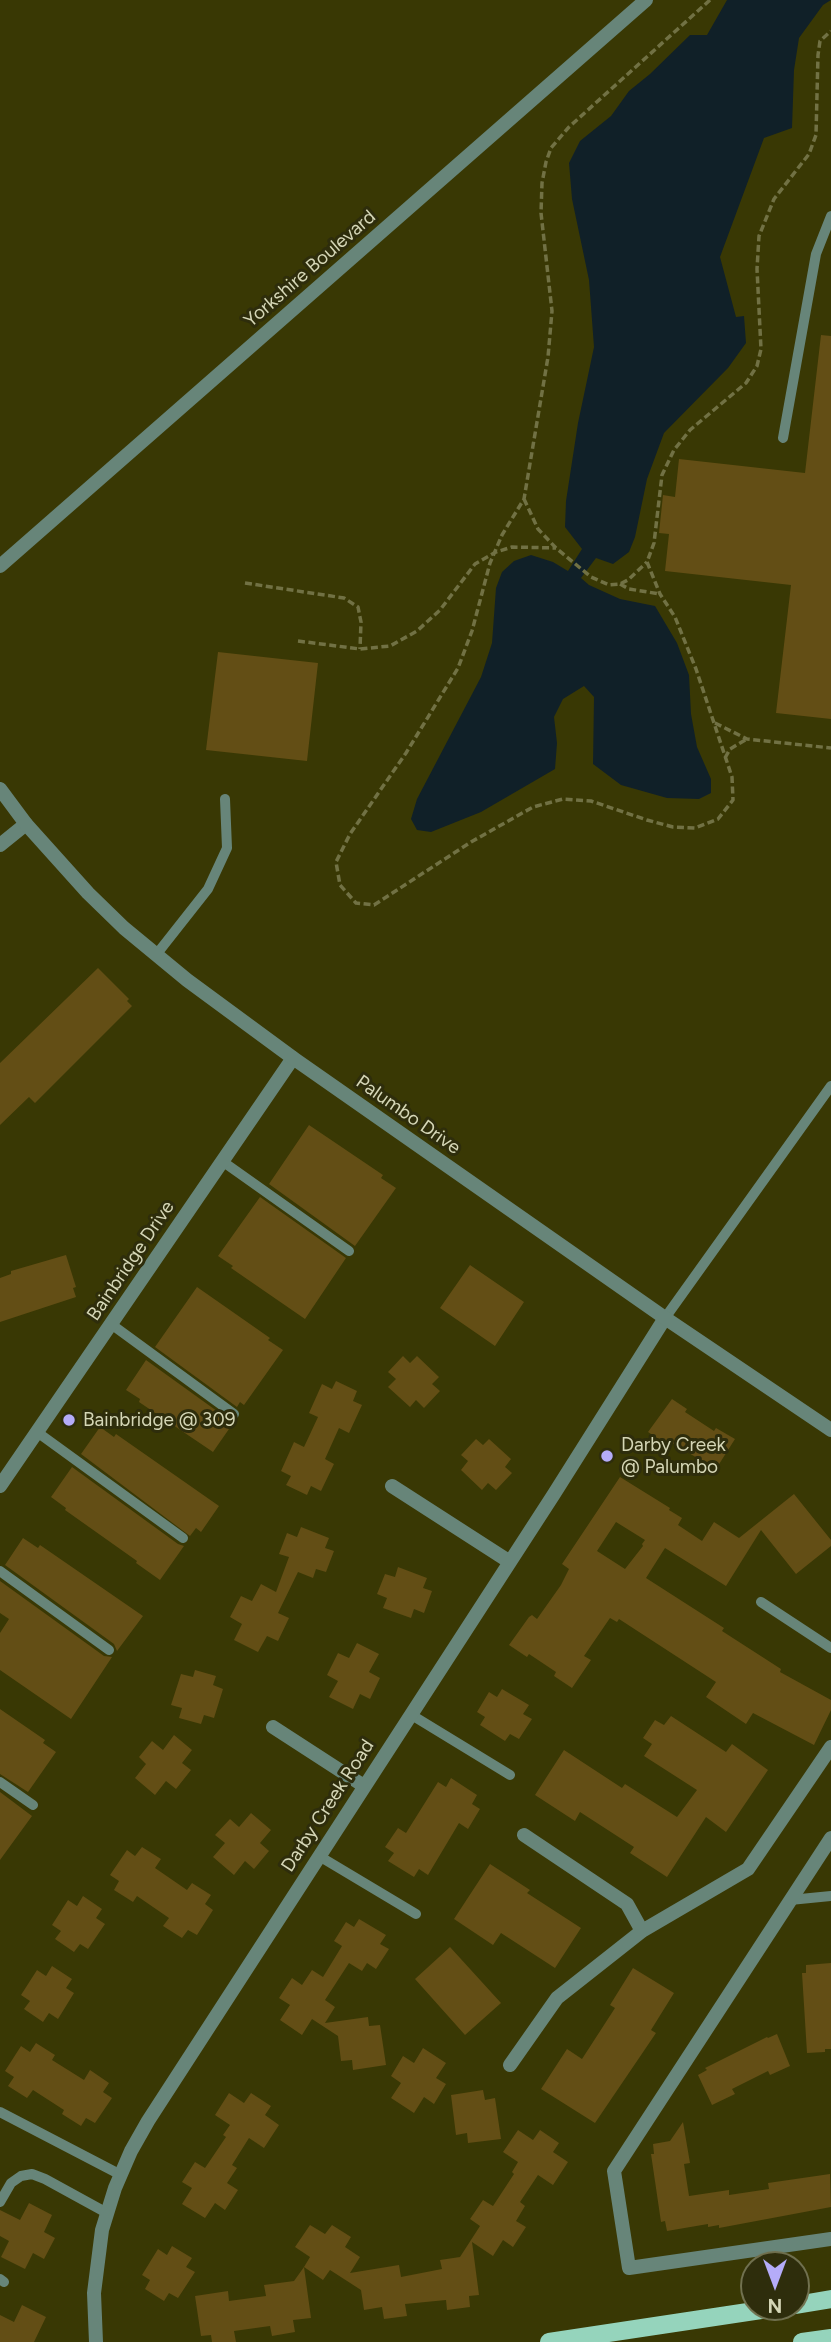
<!DOCTYPE html>
<style>
body{margin:0}
#map{position:relative;width:831px;height:2342px;overflow:hidden;background:#393804;font-family:Figtree,sans-serif}
canvas{display:block}
.north{position:absolute;left:740px;top:2251px;width:70px;height:70px;box-sizing:border-box;background:#2e2d0c;border:2px solid #717150;border-radius:50%;rotate:180deg;font-size:19px;font-weight:700;line-height:28px;text-align:center;color:#d5d6b6}
.north::after{content:'';display:block;margin:auto;width:24px;height:32px;background:#b5acf9;clip-path:polygon(50% 0,100% 100%,50% 72%,0 100%)}
</style>
<div id="map">
<canvas width="831" height="2342"></canvas>
<div class="north">N</div>
</div>
<script>
const g = document.querySelector('canvas').getContext('2d');
g.lineJoin = 'round';
function paint(path, color) { g.fillStyle = color; g.fill(path, 'evenodd'); }
const shape = rows => new Path2D(rows.map(r => 'M' + r).join(''));
function strokePath(path, color, width, dash) { g.strokeStyle = color; g.lineWidth = width; g.lineCap = dash ? 'butt' : 'round'; g.setLineDash(dash || []); g.stroke(path); }
function write(font, color, halo, rows, align = 'center') {
  g.font = font + ' Figtree,sans-serif'; g.lineWidth = 6; g.setLineDash([]); g.textBaseline = 'middle'; g.strokeStyle = halo; g.fillStyle = color; for (const [text, x, y, turn = 0] of rows) {
    g.save(); g.translate(x, y); g.rotate((+turn || 0) * Math.PI / 180); g.textAlign = isNaN(turn) ? turn : align; if (halo) g.strokeText(text, 0, 0); g.fillText(text, 0, 0); g.restore();
  }
}
paint(shape([
 [727,0,831,0,823,5,799,38,794,70,792,128,764,138,720,257,736,317,744,316,746,343,728,368,664,433,647,479,635,537,629,552,613,564,596,558,581,578,589,585,620,599,655,606,677,643,689,675,691,714,697,747,711,779,711,793,699,799,667,798,621,785,593,764,594,697,584,686,563,699,554,717,557,743,555,769,481,812,431,832,417,830,411,819,417,799,481,677,492,643,496,588,502,572,514,561,531,555,553,562,568,571,582,549,565,527,566,501,578,423,594,347,589,280,572,199,569,163,580,141,611,116,629,91,650,74,690,35,707,35]
]), '#102028');
paint(shape([
 [821,335,831,336,831,719,776,713,791,585,665,571,669,534,659,533,663,495,675,497,679,459,805,473],
 [218,652,318,663,307,761,206,750],
 [98,968,129,999,127,1001,132,1006,35,1103,29,1097,0,1125,0,1063],
 [309,1125,383,1175,381,1178,396,1188,355,1246,269,1184],
 [260,1197,346,1258,305,1319,231,1268,233,1266,218,1256],
 [66,1255,76,1287,73,1288,76,1297,0,1322,0,1278,11,1274,11,1271],
 [470,1265,524,1302,495,1346,440,1308],
 [197,1287,270,1338,268,1340,283,1350,244,1405,240,1402,237,1407,155,1347],
 [403,1356,410,1363,417,1356,439,1377,432,1384,440,1391,424,1408,416,1400,410,1407,388,1387,396,1379,388,1372],
 [146,1360,228,1419,224,1425,229,1429,213,1452,139,1402,140,1399,126,1390],
 [336,1381,357,1391,353,1401,362,1405,349,1433,339,1428,325,1459,334,1464,321,1491,311,1486,307,1495,286,1485,291,1476,281,1471,294,1442,304,1447,318,1417,309,1413,322,1384,332,1389],
 [672,1399,687,1409,685,1412,714,1431,716,1428,735,1439,716,1469,670,1442,668,1445,648,1432],
 [100,1427,114,1437,116,1434,219,1506,201,1532,196,1528,190,1536,81,1454],
 [476,1439,483,1445,489,1439,511,1459,505,1467,512,1473,496,1490,488,1483,482,1490,461,1470,468,1461,461,1455],
 [72,1467,178,1544,184,1546,160,1580,136,1563,137,1561,65,1510,66,1508,51,1497],
 [620,1477,670,1508,669,1510,682,1518,678,1525,702,1541,714,1522,739,1538,794,1494,831,1540,831,1546,796,1574,761,1530,726,1586,665,1548,646,1578,724,1628,722,1631,781,1669,780,1672,831,1700,831,1710,814,1745,753,1713,746,1724,706,1697,716,1682,619,1619,617,1622,610,1618,584,1656,591,1660,572,1688,554,1676,556,1672,529,1654,527,1657,509,1645,529,1617,532,1615,537,1619,561,1585,569,1569,562,1564],
 [616,1522,645,1540,642,1544,643,1546,625,1569,597,1551],
 [301,1527,329,1538,325,1548,334,1551,326,1572,316,1569,313,1578,298,1572,278,1613,289,1618,278,1641,267,1636,258,1652,234,1640,242,1624,230,1617,241,1596,252,1601,261,1584,276,1592,289,1557,279,1554,287,1533,297,1537],
 [23,1538,38,1548,40,1545,143,1616,117,1651,114,1644,5,1565],
 [398,1567,427,1578,423,1588,432,1591,424,1613,414,1609,411,1618,383,1608,387,1598,377,1594,385,1574,395,1577],
 [0,1581,104,1656,112,1657,71,1719,0,1670,0,1633,9,1619,0,1613],
 [357,1643,379,1654,369,1672,380,1678,370,1699,360,1694,353,1709,329,1697,338,1681,327,1675,338,1653,349,1658],
 [195,1670,216,1676,213,1685,223,1689,214,1718,204,1715,201,1724,179,1718,182,1708,171,1705,181,1674,193,1677],
 [502,1689,529,1705,523,1714,532,1719,519,1739,510,1734,505,1741,480,1725,485,1717,477,1712,489,1692,497,1697],
 [0,1709,45,1740,43,1743,56,1752,28,1792,0,1774],
 [671,1716,726,1752,732,1744,768,1770,726,1832,706,1817,667,1877,630,1853,634,1847,580,1812,575,1821,535,1795,564,1750,622,1788,625,1784,677,1817,697,1790,644,1756,652,1744,643,1738,655,1720,664,1725],
 [174,1735,192,1750,182,1763,191,1770,176,1789,166,1781,155,1795,135,1778,146,1764,139,1757,152,1741,163,1750],
 [451,1778,477,1795,472,1804,480,1809,468,1829,459,1823,428,1875,419,1869,414,1877,388,1861,394,1853,385,1847,398,1828,406,1833,438,1782,446,1787],
 [0,1792,32,1816,0,1860],
 [251,1813,271,1830,260,1843,269,1851,254,1869,245,1861,234,1875,213,1857,225,1843,215,1835,230,1819,239,1827],
 [142,1847,161,1859,155,1868,187,1890,192,1883,211,1895,205,1904,213,1910,197,1935,188,1930,182,1938,163,1926,169,1918,137,1896,133,1902,114,1890,119,1881,110,1875,127,1850,135,1856],
 [490,1864,530,1890,527,1893,581,1928,555,1968,501,1933,493,1945,454,1919],
 [83,1896,102,1909,96,1918,105,1924,88,1949,80,1944,74,1952,55,1939,61,1931,52,1925,68,1900,77,1906],
 [359,1919,386,1935,380,1944,389,1949,376,1969,367,1963,362,1971,349,1963,325,2000,335,2007,325,2023,368,2017,369,2026,380,2025,386,2065,353,2070,352,2060,341,2061,338,2036,312,2019,302,2035,280,2020,290,2005,279,1998,292,1978,302,1985,312,1970,323,1977,342,1946,334,1941,346,1922,354,1927],
 [450,1947,501,2003,465,2035,415,1979],
 [831,1963,831,2049,825,2049,825,2052,807,2053,802,1973,806,1973,806,1965],
 [52,1966,72,1979,66,1988,74,1993,58,2019,49,2013,43,2022,24,2009,30,2001,21,1995,37,1970,46,1976],
 [633,1968,674,1993,651,2030,656,2033,595,2123,541,2089,567,2049,582,2059,615,2008,610,2005],
 [777,2034,790,2066,770,2075,768,2071,732,2089,735,2094,712,2105,698,2075,707,2070,705,2068,767,2037,768,2038],
 [36,2043,55,2055,52,2060,84,2080,90,2070,109,2083,103,2092,112,2098,95,2123,86,2118,81,2126,62,2114,64,2110,33,2090,27,2098,8,2086,14,2077,5,2071,21,2046,30,2052],
 [423,2048,446,2063,436,2078,446,2084,434,2104,424,2097,414,2113,391,2098,401,2083,391,2076,403,2056,414,2063],
 [483,2090,485,2100,495,2098,501,2139,468,2143,467,2133,456,2135,451,2095],
 [229,2093,244,2103,251,2093,271,2106,265,2115,279,2125,264,2148,249,2138,232,2165,237,2168,227,2183,238,2190,225,2210,215,2203,205,2218,182,2204,192,2188,182,2182,195,2162,205,2168,226,2137,223,2135,230,2125,215,2115],
 [683,2122,690,2163,684,2164,689,2196,729,2190,729,2195,769,2189,768,2183,830,2174,831,2207,719,2228,719,2225,708,2227,708,2224,667,2231,665,2221,661,2222,651,2154,654,2154,653,2144,670,2141],
 [518,2130,533,2140,540,2130,559,2143,553,2152,568,2162,553,2185,538,2175,520,2202,525,2206,516,2221,526,2227,513,2247,503,2240,493,2256,472,2242,479,2295,469,2296,470,2307,447,2310,446,2300,405,2304,407,2316,384,2319,382,2307,364,2310,361,2290,330,2270,323,2280,304,2267,310,2257,295,2247,310,2225,325,2234,332,2225,351,2237,345,2247,360,2257,350,2273,399,2265,401,2277,442,2269,440,2260,460,2257,480,2226,470,2219,483,2200,493,2206,514,2174,512,2172,518,2162,503,2152],
 [29,2203,52,2215,44,2232,55,2238,44,2259,33,2253,25,2269,1,2257,9,2241,0,2236,0,2210,20,2220],
 [172,2246,192,2258,186,2267,195,2272,178,2298,169,2293,164,2301,145,2289,150,2280,142,2275,158,2249,167,2255],
 [304,2267,311,2318,293,2320,295,2332,272,2336,270,2326,234,2331,236,2342,212,2342,211,2335,201,2336,195,2296,228,2291,229,2301,266,2296,264,2285,294,2281],
 [22,2305,46,2317,34,2342,0,2342,0,2315,14,2322]
]), '#634e15');
strokePath(shape([
 [710,0,569,127,551,148,546,162,542,183,541,213,552,311,548,357,524,499,502,535,490,563,472,631,458,668,406,753,350,834,336,862,340,885,356,903,374,905,471,842,533,807,563,799,591,801,647,820,673,827,695,828,718,819,733,800,732,777,696,669,675,617,660,594,647,562,654,543,662,475,674,450,690,430,746,383,757,366,761,349,757,269,759,236,774,199,809,154,816,135,818,55,820,41,831,31],
 [524,499,538,529,556,548,591,577,609,585,620,584,628,580,647,562],
 [245,583,344,598,358,607,361,622,360,649],
 [620,584,629,589,660,594],
 [298,641,360,649,390,646,417,631,440,610,475,564,496,552,512,547,556,548],
 [715,723,747,739,831,748],
 [725,758,730,749,747,739]
]), '#717144', 3.5, [7, 3.5]);
strokePath(shape([
 [783,438,816,254,831,216],
 [156,955,208,889,227,848,225,799],
 [222,1161,349,1251],
 [665,1318,831,1086],
 [111,1324,234,1414],
 [37,1432,183,1538],
 [0,1571,109,1650],
 [761,1602,831,1648],
 [410,1714,510,1775],
 [0,1782,33,1805],
 [319,1856,416,1914],
 [790,1900,831,1896],
 [0,2112,121,2175],
 [0,2202,11,2183,21,2176,32,2174,45,2179,107,2213],
 [0,2279,4,2282]
]), '#678579', 10);
strokePath(shape([
 [0,845,26,824],
 [0,1486,293,1058],
 [392,1486,510,1562],
 [273,1727,364,1786],
 [524,1835,627,1904,642,1931],
 [831,1838,614,2171,629,2268,831,2239],
 [510,2065,557,1998,642,1931,748,1869,831,1747],
 [96,2342,94,2293,102,2230,115,2188,131,2151,148,2121,554,1494,665,1318]
]), '#678579', 14);
strokePath(shape([
 [0,566,646,0],
 [0,789,26,824,88,893,124,928,187,980,293,1058,665,1318,831,1430]
]), '#678579', 14);
strokePath(shape([
 [796,2305,831,2299],
 [549,2342,781,2307],
 [802,2342,831,2338]
]), '#95d4bc', 18);
for (const [x, y, r, color] of [
 [69,1420,7,"#b5acf9"],
 [607,1456,7,"#b5acf9"]
]) { const dot = new Path2D(); dot.arc(x, y, r, 0, 2 * Math.PI); g.fillStyle = color; g.fill(dot); strokePath(dot, '#2e2d0c', 2.5); }
write('19px', '#d5d6b6', '#2e2d0c', [
 ["Yorkshire Boulevard",310,269,-41],
 ["Palumbo Drive",408,1115,35],
 ["Bainbridge Drive",131,1261,-56],
 ["Darby Creek Road",328,1806,-57]
]);
write('19px', '#d5d6b6', '#2e2d0c', [
 ["Bainbridge @ 309",83,1420],
 ["Darby Creek",621,1445],
 ["@ Palumbo",621,1467]
], 'left');
</script>
